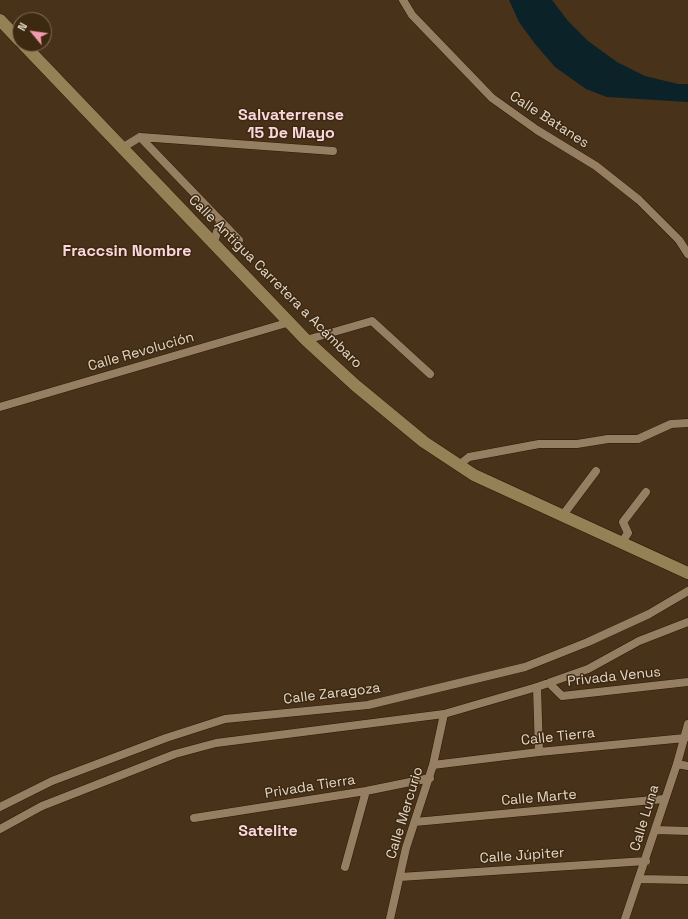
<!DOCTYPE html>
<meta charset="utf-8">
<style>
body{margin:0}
#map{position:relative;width:688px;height:919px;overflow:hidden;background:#48331a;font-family:"Space Grotesk",sans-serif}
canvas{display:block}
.north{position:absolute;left:12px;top:12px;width:40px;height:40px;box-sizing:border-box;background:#3d2910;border:1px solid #806f5a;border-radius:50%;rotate:299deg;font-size:11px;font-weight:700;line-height:16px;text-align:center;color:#e4d7c9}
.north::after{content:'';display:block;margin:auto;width:14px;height:18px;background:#f29aaf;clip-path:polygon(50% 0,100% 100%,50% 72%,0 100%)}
</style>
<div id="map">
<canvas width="688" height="919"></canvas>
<div class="north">N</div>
</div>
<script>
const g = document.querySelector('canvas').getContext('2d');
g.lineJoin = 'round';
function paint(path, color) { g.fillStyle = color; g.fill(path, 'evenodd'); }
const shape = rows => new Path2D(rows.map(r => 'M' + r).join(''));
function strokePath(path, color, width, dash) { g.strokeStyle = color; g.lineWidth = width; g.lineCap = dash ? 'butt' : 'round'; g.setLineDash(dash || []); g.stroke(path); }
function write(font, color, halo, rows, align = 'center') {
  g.font = font + ' "Space Grotesk",sans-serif'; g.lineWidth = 3; g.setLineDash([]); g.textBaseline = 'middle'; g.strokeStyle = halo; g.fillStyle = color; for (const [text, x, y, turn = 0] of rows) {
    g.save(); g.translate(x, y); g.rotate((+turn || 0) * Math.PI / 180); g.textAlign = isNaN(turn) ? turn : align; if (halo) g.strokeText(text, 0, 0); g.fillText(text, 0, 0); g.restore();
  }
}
paint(shape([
 [509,0,552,0,568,21,588,41,617,62,645,76,678,84,688,84,688,102,607,97,586,89,555,67,535,44,519,22]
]), '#0b2228');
const minor = shape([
 [403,0,412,15,492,98,537,130,596,166,639,200,679,240,688,254],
 [140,137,239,240],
 [122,148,140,137,333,151],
 [214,242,220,222],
 [306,340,372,321,430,374],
 [0,407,290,322],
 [459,465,469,457,539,444,577,444,608,439,638,439,671,424,688,423],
 [563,515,596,471],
 [622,542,628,533,623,522,646,492],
 [549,683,562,696,688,682],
 [537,687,539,752],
 [677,764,688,766],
 [433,765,539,752,685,738],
 [0,807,52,781,166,738,225,719,368,705,525,667,588,642,649,614,688,591],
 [194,818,366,791,430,778],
 [415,822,664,799],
 [0,829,42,806,175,754,216,743,444,714,537,687,588,669,639,641,688,622],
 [655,830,688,831],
 [345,867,366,791],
 [400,877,646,861],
 [640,879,688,880],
 [390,919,406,848,433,765,444,714],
 [625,919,677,764,688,724]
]);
const secondary = shape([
 [0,20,20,41],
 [23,44,306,340,355,385,424,442,474,475,688,573]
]);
strokePath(minor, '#2d1a02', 9);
strokePath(secondary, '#2d1a02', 13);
strokePath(minor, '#967e63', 8);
strokePath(secondary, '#948155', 12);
write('14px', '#e4d7c9', '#3d2910', [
 ["Calle Batanes",549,120,33],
 ["Calle Antigua Carretera a Acámbaro",275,282,45],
 ["Calle Revolución",141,352,-16],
 ["Privada Venus",614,677,-6],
 ["Calle Zaragoza",332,694,-7],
 ["Calle Tierra",558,737,-6],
 ["Privada Tierra",310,787,-9],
 ["Calle Marte",539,798,-5],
 ["Calle Mercurio",405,813,-73],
 ["Calle Luna",645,818,-73],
 ["Calle Júpiter",522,856,-4]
]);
write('bold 16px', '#fad7de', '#3d2910', [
 ["Salvaterrense",291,116],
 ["15 De Mayo",291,134],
 ["Fraccsin Nombre",127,252],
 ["Satelite",268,832]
]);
</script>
